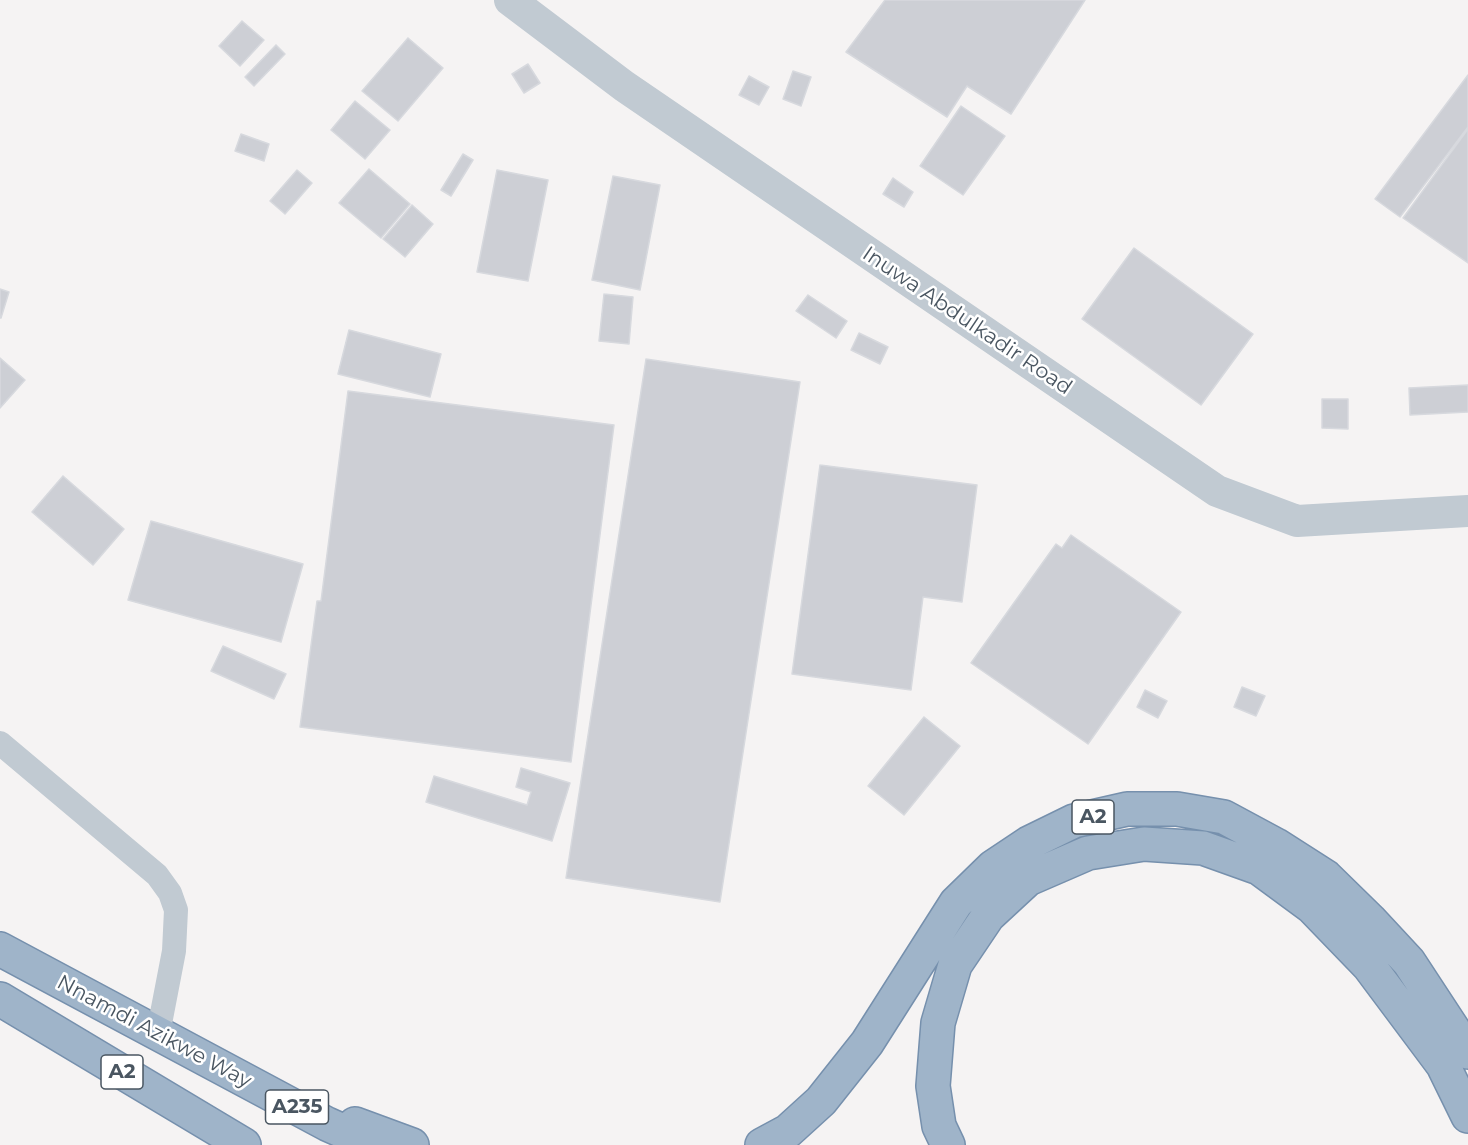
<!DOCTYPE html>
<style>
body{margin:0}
canvas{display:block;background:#f5f3f3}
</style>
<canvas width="1468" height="1145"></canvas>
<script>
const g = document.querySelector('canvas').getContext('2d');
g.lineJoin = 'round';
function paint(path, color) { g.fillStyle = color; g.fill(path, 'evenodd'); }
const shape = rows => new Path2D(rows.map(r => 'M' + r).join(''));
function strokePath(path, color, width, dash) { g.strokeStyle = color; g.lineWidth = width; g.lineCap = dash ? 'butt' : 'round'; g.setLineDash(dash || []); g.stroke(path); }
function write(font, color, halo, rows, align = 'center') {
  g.font = font + ' Montserrat,sans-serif'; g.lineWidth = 5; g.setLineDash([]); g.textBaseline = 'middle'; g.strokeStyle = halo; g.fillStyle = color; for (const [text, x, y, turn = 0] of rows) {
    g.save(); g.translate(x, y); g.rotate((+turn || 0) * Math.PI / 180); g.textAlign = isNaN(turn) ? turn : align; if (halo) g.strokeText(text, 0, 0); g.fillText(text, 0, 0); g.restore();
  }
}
const building = shape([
 [885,0,1085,0,1011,114,967,86,947,117,846,52,885,0],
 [242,21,264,40,240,66,219,46,242,21],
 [408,38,443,68,398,121,362,91,408,38],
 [276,45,285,54,254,86,245,77,276,45],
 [528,64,540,83,524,93,512,74,528,64],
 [793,71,811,77,801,106,783,99,793,71],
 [1468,75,1468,127,1400,217,1375,199,1468,75],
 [749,76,769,87,759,105,739,95,749,76],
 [355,101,390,130,365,159,331,130,355,101],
 [961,106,1005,136,963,195,920,166,961,106],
 [1468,129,1468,263,1403,218,1468,129],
 [241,134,269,144,264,161,235,151,241,134],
 [463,154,473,160,451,196,441,190,463,154],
 [369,169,410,204,381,238,339,203,369,169],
 [297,170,312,183,285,214,270,201,297,170],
 [497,170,548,180,528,281,477,272,497,170],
 [613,176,660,185,640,290,592,280,613,176],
 [893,178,913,192,904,207,883,194,893,178],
 [412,205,433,224,405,257,383,239,412,205],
 [1134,248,1253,334,1201,405,1082,319,1134,248],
 [0,289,9,292,1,318,0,318,0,289],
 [604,294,633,297,629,344,599,341,604,294],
 [808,295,847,321,836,338,796,311,808,295],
 [349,330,441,354,430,397,338,374,349,330],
 [859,333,888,347,880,364,851,350,859,333],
 [0,358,25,380,0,408,0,358],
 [646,359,800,382,720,902,566,878,646,359],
 [1468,385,1468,412,1410,415,1409,388,1468,385],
 [348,391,614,425,571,762,300,727,317,601,321,601,348,391],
 [1322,399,1348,399,1348,429,1322,428,1322,399],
 [820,465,977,485,962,602,923,597,911,690,792,674,820,465],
 [63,476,124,529,93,565,32,512,63,476],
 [151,521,303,564,281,642,128,600,151,521],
 [1071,535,1181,612,1088,744,971,663,1056,544,1062,548,1071,535],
 [223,646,286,674,274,699,211,671,223,646],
 [1242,687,1265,696,1256,716,1234,707,1242,687],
 [1145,690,1167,701,1158,718,1137,707,1145,690],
 [924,717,960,746,904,815,868,786,924,717],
 [521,768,570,783,552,841,426,802,434,776,527,805,531,792,516,787,521,768]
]);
paint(building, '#cdcfd5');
strokePath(building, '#d7d9de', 1.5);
const trunk = shape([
 [0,949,327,1124,374,1145],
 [0,999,244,1145],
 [355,1124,412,1145],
 [762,1145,788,1131,821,1101,867,1043,956,903,993,867,1029,843,1074,821,1127,809,1177,809,1224,817,1276,845,1326,877,1370,920,1409,962,1468,1052],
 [948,1145,939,1126,933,1086,938,1023,955,965,988,916,1028,879,1088,853,1144,844,1203,848,1259,868,1312,907,1369,966,1443,1065,1468,1116]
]);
strokePath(trunk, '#7690ad', 36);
strokePath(shape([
 [0,743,157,875,170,893,176,910,174,951,158,1034]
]), '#c1cad2', 24);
strokePath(shape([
 [510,0,624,86,1217,491,1297,521,1468,511]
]), '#c1cad2', 32);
strokePath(trunk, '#9fb4c9', 33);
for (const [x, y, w] of [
 [1093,817,42],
 [122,1072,42],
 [297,1107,63]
]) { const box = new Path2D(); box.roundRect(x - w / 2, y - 17, w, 34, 4.5); g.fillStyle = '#fff'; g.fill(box); strokePath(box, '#4a5661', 1.5); }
write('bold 20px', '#4a5661', null, [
 ["A2",1093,817],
 ["A2",122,1072],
 ["A235",297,1107]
]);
write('21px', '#4a5661', '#fff', [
 ["Inuwa Abdulkadir Road",967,321,34],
 ["Nnamdi Azikwe Way",154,1032,28]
]);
</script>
